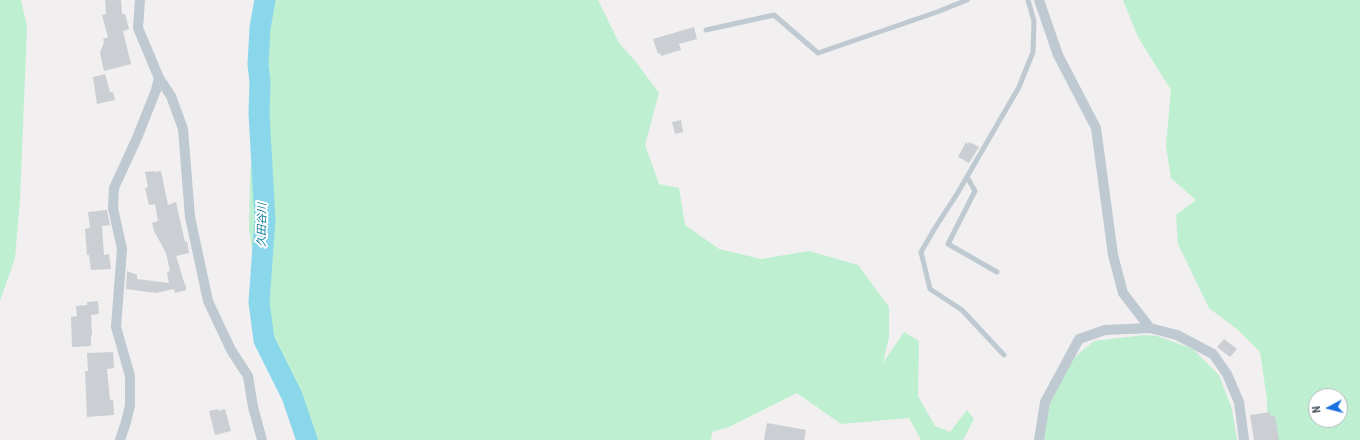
<!DOCTYPE html>
<meta charset="utf-8">
<style>
body{margin:0}
#map{position:relative;width:1360px;height:440px;overflow:hidden;background:#f1efef;font-family:"Source Sans 3",sans-serif}
canvas{display:block}
.north{position:absolute;left:1308px;top:388px;width:40px;height:40px;box-sizing:border-box;background:#fff;border:1px solid #b5babe;border-radius:50%;rotate:263deg;font-size:11px;font-weight:700;line-height:16px;text-align:center;color:#47525c}
.north::after{content:'';display:block;margin:auto;width:14px;height:18px;background:#1a70e0;clip-path:polygon(50% 0,100% 100%,50% 72%,0 100%)}
</style>
<div id="map">
<canvas width="1360" height="440"></canvas>
<div class="north">N</div>
</div>
<script>
const g = document.querySelector('canvas').getContext('2d');
g.lineJoin = 'round';
function paint(path, color) { g.fillStyle = color; g.fill(path, 'evenodd'); }
const shape = rows => new Path2D(rows.map(r => 'M' + r).join(''));
function strokePath(path, color, width, dash) { g.strokeStyle = color; g.lineWidth = width; g.lineCap = dash ? 'butt' : 'round'; g.setLineDash(dash || []); g.stroke(path); }
function write(font, color, halo, rows, align = 'center') {
  g.font = font + ' "Source Sans 3","Noto Sans JP",sans-serif'; g.lineWidth = 4; g.setLineDash([]); g.textBaseline = 'middle'; g.strokeStyle = halo; g.fillStyle = color; for (const [text, x, y, turn = 0] of rows) {
    g.save(); g.translate(x, y); g.rotate((+turn || 0) * Math.PI / 180); g.textAlign = isNaN(turn) ? turn : align; if (halo) g.strokeText(text, 0, 0); g.fillText(text, 0, 0); g.restore();
  }
}
paint(shape([
 [0,0,21,0,27,27,20,200,15,258,0,301],
 [271,0,598,0,619,43,636,62,659,93,645,145,659,184,679,188,685,225,719,249,761,259,809,251,858,265,889,307,889,337,883,363,904,332,919,341,918,396,935,426,950,432,967,410,974,419,963,440,921,440,909,418,841,424,797,393,729,427,712,432,711,440,299,440,285,406,269,339,257,283,249,229,250,176,257,89],
 [1123,0,1360,0,1360,440,1268,440,1267,399,1260,352,1238,330,1209,308,1178,244,1176,215,1196,200,1171,178,1166,146,1171,90,1138,37],
 [1316,396,1340,396,1340,420,1316,420],
 [1144,335,1157,336,1193,349,1219,375,1232,409,1237,440,1041,440,1051,400,1075,357,1094,341]
]), '#bdefd0');
strokePath(shape([
 [265,0,260,28,258,64,260,82,259,113,265,220,259,302,264,340,292,396,307,440]
]), '#8ad7eb', 21);
paint(shape([
 [105,0,121,0,122,14,125,14,129,29,123,31,131,64,104,71,100,53,104,42,103,39,108,37,102,15,106,14],
 [694,27,697,39,679,44,681,50,661,56,660,53,658,54,653,39],
 [105,74,110,92,113,92,115,100,97,104,93,77],
 [681,120,683,132,675,134,672,122],
 [966,142,968,144,969,142,979,147,969,163,958,157],
 [155,171,155,172,161,171,168,205,176,202,185,242,187,241,189,253,176,256,185,285,186,285,186,290,175,293,174,289,156,293,126,289,127,271,137,275,137,279,169,283,167,272,170,271,166,253,154,231,152,223,158,221,155,204,149,205,145,188,148,187,145,172],
 [107,210,110,225,102,226,104,255,109,254,111,269,91,270,89,255,87,255,85,229,90,228,88,212],
 [98,301,99,314,91,315,92,335,91,335,91,346,72,347,71,317,77,316,76,306,87,305,87,302],
 [1224,339,1237,349,1230,357,1217,347],
 [113,352,114,368,107,369,110,400,113,400,114,415,87,417,85,371,88,371,87,353],
 [218,409,218,411,225,409,231,431,215,435,209,411],
 [1270,412,1271,416,1275,416,1279,440,1254,440,1250,415],
 [767,423,806,430,804,440,764,440]
]), '#cbced3');
strokePath(shape([
 [706,30,774,15,818,53,937,12,967,0],
 [967,177,975,191,948,244,997,272],
 [1004,355,962,310,930,289,921,252,935,228,957,194,1019,87,1033,52,1034,21,1028,0]
]), '#bfc9d1', 5);
strokePath(shape([
 [140,0,138,28,159,78,171,96,183,129,190,217,208,301,231,350,248,376,253,407,262,440],
 [1039,0,1058,55,1096,128,1113,255,1123,293,1150,328],
 [120,440,126,422,130,405,130,376,116,327,122,249,113,208,114,188,137,138,156,90,159,78],
 [1039,440,1045,402,1079,339,1105,330,1150,328,1177,335,1213,354,1227,374,1239,402,1244,440]
]), '#bfc9d1', 10);
write('italic 11px', '#0d7c9a', '#fff', [
 ["久田谷川",263,225,-89]
]);
</script>
